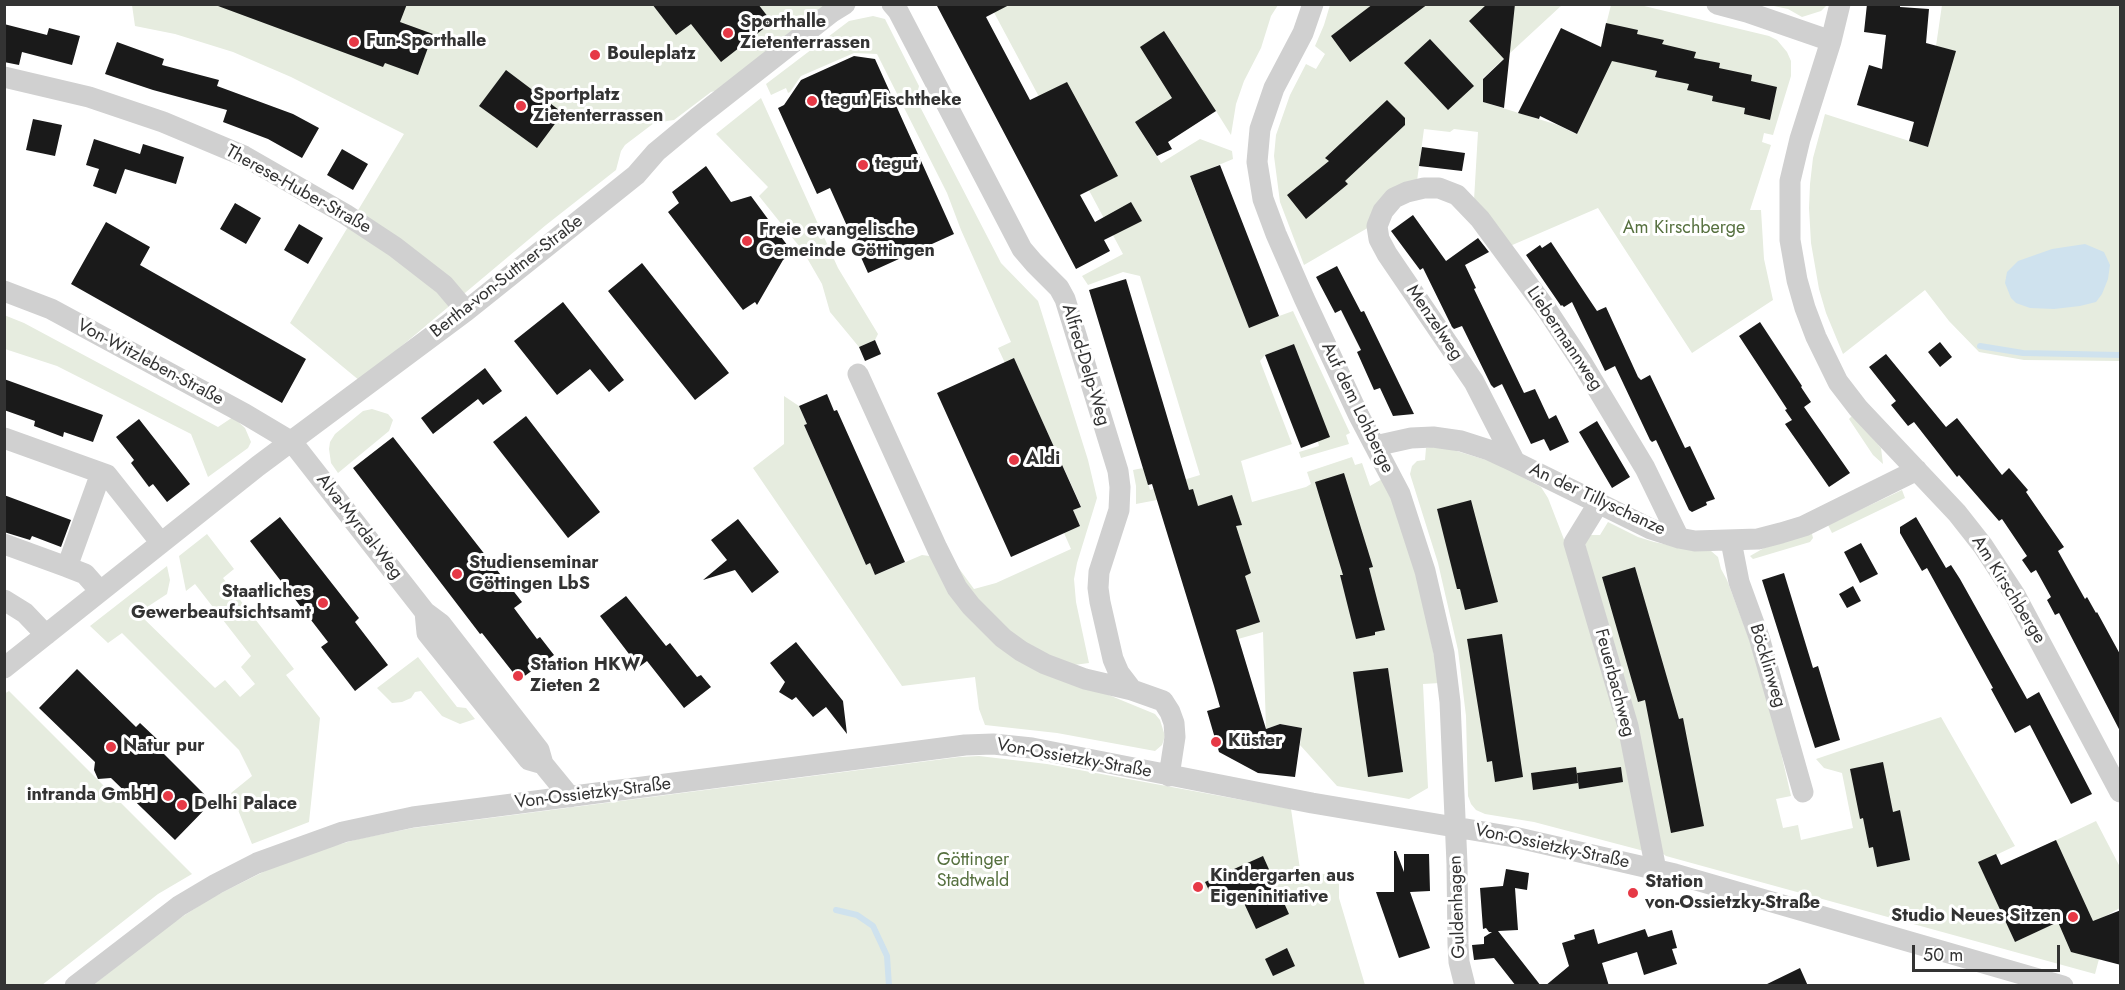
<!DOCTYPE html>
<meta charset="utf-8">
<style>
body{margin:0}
#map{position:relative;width:2125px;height:990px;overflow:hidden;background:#fff;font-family:Jost,sans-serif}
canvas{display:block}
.frame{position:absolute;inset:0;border:6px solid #333;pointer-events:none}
.scale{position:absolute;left:1912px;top:945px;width:148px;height:27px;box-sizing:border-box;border:3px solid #333;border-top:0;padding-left:8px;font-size:18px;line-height:21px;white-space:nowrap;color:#333;-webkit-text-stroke:4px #fff;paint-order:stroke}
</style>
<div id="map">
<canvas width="2125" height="990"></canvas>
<div class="frame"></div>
<div class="scale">50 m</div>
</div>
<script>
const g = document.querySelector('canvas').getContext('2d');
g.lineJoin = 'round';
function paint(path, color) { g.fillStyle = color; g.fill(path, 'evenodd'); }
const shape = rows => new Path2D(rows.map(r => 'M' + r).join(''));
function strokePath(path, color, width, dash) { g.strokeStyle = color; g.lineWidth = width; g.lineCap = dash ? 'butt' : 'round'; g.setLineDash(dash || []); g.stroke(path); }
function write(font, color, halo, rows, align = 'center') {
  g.font = font + ' Jost,sans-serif'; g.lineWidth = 6; g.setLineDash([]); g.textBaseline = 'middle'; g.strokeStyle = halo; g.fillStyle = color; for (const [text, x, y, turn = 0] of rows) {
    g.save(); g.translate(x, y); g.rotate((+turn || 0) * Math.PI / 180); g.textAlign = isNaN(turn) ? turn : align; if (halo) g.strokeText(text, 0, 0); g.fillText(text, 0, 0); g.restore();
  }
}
paint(shape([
 [132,5,829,5,719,90,711,92,674,120,654,123,625,145,621,151,616,170,546,225,360,381,290,323,404,134,291,77,233,52,175,34,135,26],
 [990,5,1278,5,1271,16,1261,48,1244,81,1236,104,1231,135,1216,111,1187,129,1135,122,1161,163,1200,139,1232,151,1233,159,1190,177,1249,327,1293,311,1350,433,1346,435,1349,444,1301,458,1299,452,1319,446,1294,344,1265,355,1260,361,1292,444,1241,461,1252,502,1306,487,1311,484,1307,472,1352,457,1355,465,1362,463,1370,486,1382,479,1392,498,1416,572,1440,683,1423,684,1428,788,1409,799,1337,786,1300,745,1302,728,1280,724,1266,729,1263,632,1238,639,1157,500,1136,504,1136,486,1133,470,1143,468,1150,490,1200,475,1140,276,1123,272,1088,285,1082,276,1123,254],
 [1330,5,1562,5,1483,78,1483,102,1558,125,1576,134,1603,80,1599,53,1611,5,1640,5,1769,36,1777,40,1787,52,1791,61,1791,76,1773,135,1764,133,1762,142,1771,145,1750,210,1761,210,1764,259,1773,300,1692,353,1598,208,1510,246,1474,200,1478,132,1454,129,1450,132,1424,129,1417,181,1371,226,1304,265,1280,202,1274,156,1276,135,1290,95,1306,64,1316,69,1325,54,1315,46,1324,25],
 [1769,5,1827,5,1821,11,1802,17,1788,9],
 [1942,5,2120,5,2120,361,2024,360,1979,352,1949,321,1925,290,1843,354,1826,313,1819,289,1811,243,1809,208,1810,184,1813,158,1825,114,1928,147,1955,51,1936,46],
 [873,16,885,19,888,25,919,86,916,99,1001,263,1038,301,1088,460,1097,498,1077,563,1074,579,1076,602,1089,663,1074,665,1099,691,1155,714,1160,720,1165,736,1162,745,1155,751,1057,733,985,725,979,709,975,677,902,686,753,468,784,444,784,396,799,406,807,424,804,425,866,565,870,563,875,575,922,555,952,559,974,589,996,583,1071,549,1064,533,1080,526,1073,510,1081,506,1014,359,1005,363,998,348,1011,342,961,230,947,193,877,54,854,53,801,76,790,92,788,93,786,88,771,95,766,84,849,21],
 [761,98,838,268,878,334,875,340,859,347,830,312,822,284,803,251,759,196,768,187,716,134],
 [4,315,24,323,218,427,233,417,245,428,251,442,248,448,208,477,191,434,57,366,5,349],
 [372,409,388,414,393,420,389,431,338,473,331,463,329,449,330,442,335,434,363,411],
 [1853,415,1881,448,1883,464,1873,455,1849,419],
 [1432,447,1450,449,1496,463,1541,487,1548,498,1565,542,1617,720,1644,851,1534,822,1485,814,1476,810,1471,804,1468,796,1466,716,1458,650,1438,563,1410,474,1412,466,1417,461,1425,460,1426,448],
 [1902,490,1905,498,1832,533,1828,525],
 [1608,522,1638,537,1654,542,1684,548,1711,551,1718,557,1721,569,1727,580,1754,652,1774,722,1791,796,1776,799,1783,828,1798,825,1801,840,1853,828,1842,773,1824,768,1816,759,1941,717,2015,846,1979,863,2015,942,2051,925,2059,924,2027,854,2096,821,2120,867,2120,908,2100,919,2086,955,2099,959,2095,974,1666,856,1662,853,1584,540,1590,535,1600,535],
 [207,534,234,569,223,578,294,669,286,675,320,718,309,822,252,844,231,793,252,776,239,750,122,633,108,643,90,626,167,566,170,580,167,594,138,613,215,688,225,680,240,697,255,684,241,667,251,656,195,584,186,591,179,556],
 [1808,534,1812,534,1813,538,1810,542,1753,559,1750,556,1764,548],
 [418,657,457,707,466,708,475,719,460,724,442,716,421,691,415,692,411,698,402,702,392,703,377,688],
 [9,691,192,874,158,894,42,985,5,985,4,694],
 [979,756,1047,764,1291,809,1301,876,1333,873,1339,870,1339,898,1365,985,92,986,171,924,211,898,271,868,313,852,358,839,413,828,959,757]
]), '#e6ecdf');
paint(shape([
 [2085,244,2104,252,2110,265,2108,279,2102,294,2096,302,2080,306,2054,309,2030,308,2016,303,2011,298,2005,283,2007,272,2018,261,2052,249]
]), '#cfe2ee');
strokePath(shape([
 [1980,346,2023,353,2120,355],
 [836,910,857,915,873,926,887,956,889,986]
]), '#cfe2ee', 6);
paint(shape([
 [218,4,407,4,400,22,433,34,418,75,385,63,383,67,218,6],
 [652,4,758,4,772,22,721,62,691,24,676,35],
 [936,4,1011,4,986,17,1030,100,1067,82,1118,176,1080,195,1095,222,1131,202,1142,221,1104,240,1110,251,1076,269],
 [1373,4,1428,4,1350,62,1331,36],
 [1487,4,1515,4,1504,108,1483,102,1483,79,1504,59,1469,21],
 [1867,4,1900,4,1900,7,1929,9,1926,43,1956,51,1928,147,1909,141,1914,122,1857,105,1869,65,1882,69,1886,35,1864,32],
 [1606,23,1638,30,1637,34,1664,40,1662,44,1696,52,1694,58,1720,63,1719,68,1752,75,1751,81,1777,87,1770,120,1744,114,1745,108,1712,101,1713,96,1687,90,1689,84,1655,77,1657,71,1612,61,1577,134,1540,116,1539,119,1518,113,1561,28,1601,47],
 [4,24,47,35,49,28,80,36,72,65,22,52,19,65,4,62],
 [1164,31,1216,111,1168,142,1172,149,1157,156,1135,122,1172,98,1140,47],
 [1430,39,1474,86,1448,110,1404,63],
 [117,42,164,59,162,65,219,80,217,86,293,114,319,128,302,158,268,139,223,122,227,110,153,90,105,74],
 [854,56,875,59,954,234,868,273,830,188,817,194,778,108,784,105,801,80],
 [506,70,563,113,537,148,479,106],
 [1387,100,1405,118,1405,125,1345,181,1348,184,1306,219,1287,195,1329,161,1325,158],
 [33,119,62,125,55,156,26,150],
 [94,139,140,154,143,144,184,157,176,184,125,169,116,194,93,186,99,169,86,165],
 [1422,147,1465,153,1462,171,1419,166],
 [342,149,368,164,353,190,327,175],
 [1220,165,1279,316,1249,328,1190,176],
 [706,166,731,202,751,196,793,253,783,260,757,305,755,302,743,310,668,212,679,203,672,192],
 [235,203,261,218,246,244,220,229],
 [1413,215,1446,261,1478,238,1489,252,1465,265,1476,288,1474,289,1524,393,1535,389,1549,419,1556,415,1569,442,1550,451,1544,439,1531,444,1502,384,1494,388,1491,385,1462,326,1454,329,1452,327,1423,268,1420,270,1391,231],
 [106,222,150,247,140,265,306,359,282,403,71,284],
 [299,224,323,238,308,264,284,250],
 [1551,242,1597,311,1606,307,1638,377,1641,380,1650,375,1685,448,1690,446,1715,499,1706,502,1707,505,1692,512,1689,510,1656,440,1652,442,1650,440,1615,366,1605,371,1572,302,1564,307,1562,305,1561,306,1526,255,1540,245,1542,248],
 [642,263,729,373,695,400,608,291],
 [1337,266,1361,312,1364,311,1414,414,1393,416,1380,388,1374,390,1357,352,1361,350,1341,310,1335,313,1316,277],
 [1126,279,1189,490,1193,489,1198,506,1232,495,1242,525,1236,526,1251,573,1245,576,1260,622,1236,630,1266,729,1280,724,1302,728,1295,777,1258,773,1219,752,1207,711,1220,707,1214,686,1152,484,1148,485,1089,290],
 [563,302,624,380,609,392,590,369,557,395,514,341],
 [1760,322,1802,386,1801,387,1811,402,1804,407,1850,473,1829,487,1785,424,1792,420,1785,410,1787,409,1739,336],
 [875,340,881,354,865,361,859,347],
 [1940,342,1952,357,1940,367,1928,352],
 [1294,344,1330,437,1301,448,1265,355],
 [1886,354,1946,427,1957,418,2002,475,2009,468,2028,490,2026,492,2064,547,2058,551,2085,599,2087,597,2096,613,2097,612,2121,656,2121,733,2059,613,2055,615,2047,600,2051,597,2036,570,2031,573,2022,560,2027,556,2002,519,1999,521,1959,475,1957,477,1914,422,1908,426,1891,405,1896,401,1869,367],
 [1014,358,1081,507,1073,510,1080,526,1011,557,937,393],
 [485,368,502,391,483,405,478,399,433,434,421,418],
 [4,379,103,415,93,442,64,432,63,437,34,426,35,421,4,410],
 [827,394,834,411,837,410,905,562,875,575,870,563,866,565,804,425,807,424,799,406],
 [526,416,600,512,568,538,493,442],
 [139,419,190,484,167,502,153,484,149,487,131,463,134,460,116,437],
 [1597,421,1630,477,1612,488,1579,432],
 [393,437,522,602,514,608,537,639,540,637,554,655,519,680,482,633,480,634,353,468],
 [1344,473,1373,567,1369,568,1385,630,1375,632,1375,635,1356,639,1340,575,1343,575,1315,482],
 [4,495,71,520,61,547,32,536,30,540,4,532],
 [1471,500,1498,602,1465,610,1460,589,1457,589,1437,509],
 [280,517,359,618,355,622,388,665,355,691,321,647,328,642,250,541],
 [1916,517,1946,568,1951,565,1960,579,2027,699,2039,692,2092,794,2071,804,2030,725,2015,733,1991,689,1993,688,1927,568,1922,571,1900,533,1900,527],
 [738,519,779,572,752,593,735,570,703,580,727,560,711,540],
 [1861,543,1878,574,1860,583,1844,552],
 [1635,567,1679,719,1683,718,1704,826,1671,833,1645,700,1638,702,1602,577],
 [1784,573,1813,668,1818,666,1840,740,1815,748,1762,580],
 [1853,586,1861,601,1847,608,1839,594],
 [626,596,666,646,670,643,697,677,701,675,711,687,684,708,647,661,639,667,600,616],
 [1502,634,1523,777,1495,782,1492,761,1487,762,1467,639],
 [796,642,843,701,847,734,826,707,813,717,796,697,792,700,779,692,785,682,770,663],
 [1388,668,1403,772,1368,777,1353,672],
 [77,669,136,727,140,723,158,740,154,744,212,802,175,840,111,778,98,779,94,770,95,762,39,708],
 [1883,762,1893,812,1900,810,1910,860,1877,867,1873,847,1869,848,1863,818,1860,819,1850,769],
 [1576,767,1578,783,1533,790,1531,773],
 [1621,767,1623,782,1579,789,1577,773],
 [2056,840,2093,921,2121,910,2121,965,2071,952,2058,922,2015,942,1978,862,1996,854,2001,865],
 [1394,851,1396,851,1404,872,1404,854,1429,854,1430,891,1410,892,1430,948,1399,958,1376,892,1394,892],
 [1263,856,1289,914,1256,929,1238,890,1214,901,1205,882],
 [1506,869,1529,873,1527,890,1515,888,1518,930,1498,931,1541,986,1516,986,1494,958,1474,960,1472,945,1484,944,1484,937,1492,932,1489,932,1486,928,1483,929,1480,888,1503,886],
 [1594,929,1598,944,1645,929,1648,937,1672,930,1677,948,1672,949,1677,964,1644,975,1637,952,1602,963,1609,986,1545,986,1569,966,1562,943,1575,939,1574,935],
 [1287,948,1295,966,1273,976,1265,959],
 [1800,968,1808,986,1763,986]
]), '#1a1a1a');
strokePath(shape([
 [892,4,898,11,1022,249,1034,263,1059,288,1065,299,1118,471,1120,487,1119,510,1099,572,1098,588,1100,602,1113,659,1119,673,1132,690,1163,701,1170,712,1174,723,1175,737,1169,776],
 [1313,4,1303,33,1274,88,1260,129,1257,162,1263,199,1276,234,1304,298,1358,414,1400,494,1425,571,1444,653,1450,702,1457,864,1458,944,1459,962,1465,986],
 [1717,4,1747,12,1831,41],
 [1840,4,1831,41,1800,139,1790,181,1790,240,1797,280,1805,308,1816,337,1838,382,1858,408,1957,513,1983,546,2015,595,2120,792],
 [4,77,89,97,163,122,244,156,345,214,395,247,444,285,466,311],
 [4,291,51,309,245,414,292,442,425,612,441,624,539,750,543,764,570,797],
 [858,374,937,548,957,588,971,606,1003,638,1021,651,1045,664,1085,679,1132,690],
 [4,438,107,475,161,543],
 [1375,446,1411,438,1433,437,1461,441,1489,450,1515,462,1651,529,1679,538,1695,541,1758,539,1781,533,1804,526,1917,470],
 [1515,462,1474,382,1387,254,1379,239,1377,226,1383,211,1394,198,1407,192,1424,188,1439,188,1457,195,1480,219,1547,310,1582,363,1645,468,1679,538],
 [1598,504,1574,543,1628,726,1656,870],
 [1731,541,1739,582,1759,637,1803,792],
 [4,544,67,567,101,473],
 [67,567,85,574,100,591],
 [4,600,25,613,46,635],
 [425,612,427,633,529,760,543,764],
 [4,668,258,466,466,311,636,175,656,152,697,118,832,12,845,4],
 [75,986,179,906,216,884,257,863,343,832,413,817,965,745,993,744,1032,748,1312,803,1514,837,1675,874,2063,986]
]), '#d0d0d0', 21);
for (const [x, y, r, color] of [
 [728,33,6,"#e63946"],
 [354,42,6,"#e63946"],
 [595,55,6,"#e63946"],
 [812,101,6,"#e63946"],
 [521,106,6,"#e63946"],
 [863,165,6,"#e63946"],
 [747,241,6,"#e63946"],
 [1014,460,6,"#e63946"],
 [457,574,6,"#e63946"],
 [323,603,6,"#e63946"],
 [518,676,6,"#e63946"],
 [1216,742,6,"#e63946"],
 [111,747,6,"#e63946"],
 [168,796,6,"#e63946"],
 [182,805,6,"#e63946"],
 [1198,887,6,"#e63946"],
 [1633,893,6,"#e63946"],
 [2073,917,6,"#e63946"]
]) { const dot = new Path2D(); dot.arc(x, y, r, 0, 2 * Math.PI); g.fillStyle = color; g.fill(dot); strokePath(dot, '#fff', 2); }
write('bold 18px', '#333', '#fff', [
 ["Sporthalle",740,23],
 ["Zietenterrassen",740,44],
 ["Fun-Sporthalle",366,42],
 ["Bouleplatz",607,55],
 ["Sportplatz",533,96],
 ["Zietenterrassen",533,117],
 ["tegut Fischtheke",824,101],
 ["tegut",875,165],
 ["Freie evangelische",759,231],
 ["Gemeinde Göttingen",759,252],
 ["Aldi",1026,460],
 ["Studienseminar",469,564],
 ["Göttingen LbS",469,585],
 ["Staatliches",311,593,"right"],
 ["Gewerbeaufsichtsamt",311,614,"right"],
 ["Station HKW",530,666],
 ["Zieten 2",530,687],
 ["Küster",1228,742],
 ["Natur pur",123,747],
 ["intranda GmbH",156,796,"right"],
 ["Delhi Palace",194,805],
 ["Kindergarten aus",1210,877],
 ["Eigeninitiative",1210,898],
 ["Station",1645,883],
 ["von-Ossietzky-Straße",1645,904],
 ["Studio Neues Sitzen",2061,917,"right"]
], 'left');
write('18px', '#333', '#fff', [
 ["Therese-Huber-Straße",298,190,29],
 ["Bertha-von-Suttner-Straße",507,277,-38],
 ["Menzelweg",1434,323,56],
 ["Liebermannweg",1564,339,56],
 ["Von-Witzleben-Straße",150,363,28],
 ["Alfred-Delp-Weg",1085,365,73],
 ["Auf dem Lohberge",1357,408,64],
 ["An der Tillyschanze",1597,500,25],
 ["Alva-Myrdal-Weg",359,527,52],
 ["Am Kirschberge",2008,590,58],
 ["Böcklinweg",1767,666,73],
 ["Feuerbachweg",1614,683,75],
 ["Von-Ossietzky-Straße",1074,759,10],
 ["Von-Ossietzky-Straße",593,794,-7],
 ["Von-Ossietzky-Straße",1552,847,12],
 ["Guldenhagen",1458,907,-92]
]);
write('18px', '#56703f', '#fff', [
 ["Am Kirschberge",1684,229],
 ["Göttinger",973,861],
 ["Stadtwald",973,882]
]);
</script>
